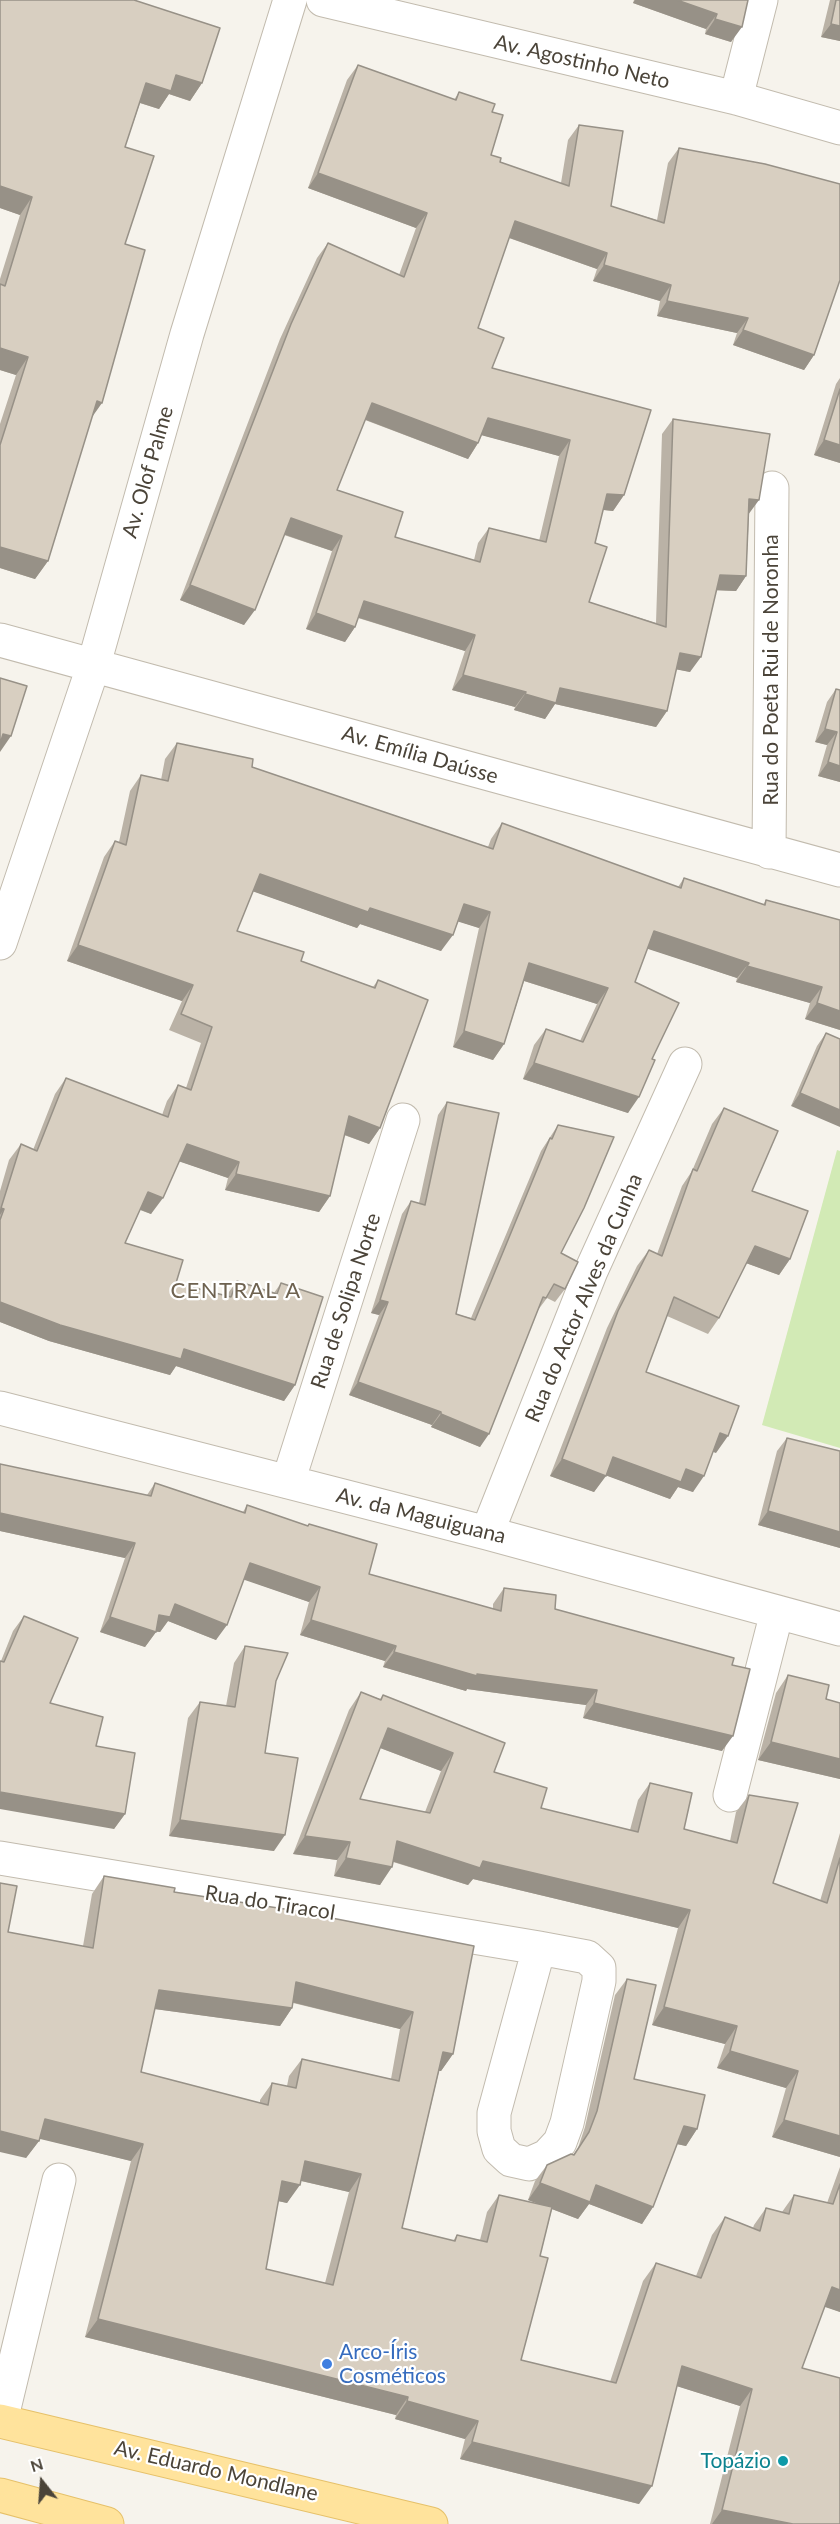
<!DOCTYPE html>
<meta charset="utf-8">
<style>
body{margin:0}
#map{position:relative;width:840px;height:2524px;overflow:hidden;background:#f6f3ec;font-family:Lato,sans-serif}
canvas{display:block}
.north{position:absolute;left:12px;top:2452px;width:60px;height:60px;-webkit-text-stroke:4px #fff;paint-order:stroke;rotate:343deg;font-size:16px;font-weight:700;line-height:24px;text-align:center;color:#4b4439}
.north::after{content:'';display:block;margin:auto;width:21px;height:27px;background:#4b4439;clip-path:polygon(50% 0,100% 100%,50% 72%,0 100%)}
</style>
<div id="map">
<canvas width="840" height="2524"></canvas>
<div class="north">N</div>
</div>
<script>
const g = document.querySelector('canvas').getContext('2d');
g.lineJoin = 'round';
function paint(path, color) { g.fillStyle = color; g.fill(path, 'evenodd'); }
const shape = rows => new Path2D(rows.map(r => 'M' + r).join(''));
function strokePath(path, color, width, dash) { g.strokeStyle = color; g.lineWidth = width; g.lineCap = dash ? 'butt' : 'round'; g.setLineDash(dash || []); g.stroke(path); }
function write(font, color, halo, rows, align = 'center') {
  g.font = font + ' Lato,sans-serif'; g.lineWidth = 4.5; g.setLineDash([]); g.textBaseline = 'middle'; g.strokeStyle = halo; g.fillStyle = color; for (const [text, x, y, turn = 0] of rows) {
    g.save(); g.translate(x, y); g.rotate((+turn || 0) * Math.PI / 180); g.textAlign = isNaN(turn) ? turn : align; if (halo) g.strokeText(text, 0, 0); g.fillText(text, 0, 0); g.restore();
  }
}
paint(shape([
 [837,1150,840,1151,840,1448,762,1425]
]), '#d2eab5');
const minor = shape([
 [323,0,736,98,840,128],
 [736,98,761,0],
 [0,640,840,870],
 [769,852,772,488],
 [0,943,94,664,187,334,290,0],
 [0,1408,487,1533,840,1629],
 [288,1482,403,1120],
 [487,1533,591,1271,685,1064],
 [730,1795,777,1612],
 [0,1858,539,1948,587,1957,599,1968,599,1981,567,2123,560,2142,547,2156,529,2164,511,2160,499,2149,494,2131,494,2113,539,1948],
 [1,2421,59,2180]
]);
const major = shape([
 [0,2421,431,2524],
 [0,2495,107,2524]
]);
strokePath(minor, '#c2bbae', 35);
strokePath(major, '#e6c16a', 35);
strokePath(minor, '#fff', 33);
strokePath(major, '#ffe39c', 33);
paint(shape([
 [0,0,202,83,190,101,169,94,159,109,140,103,125,147,125,244,91,418,48,561,35,579,0,568,0,424,16,375,0,370,0,279,20,215,0,208],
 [634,0,748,0,731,42,705,34,706,29,633,3],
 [830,0,840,0,840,41,821,37],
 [358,65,454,100,459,92,492,112,491,155,500,162,561,183,568,140,579,125,611,206,657,220,668,163,679,148,814,355,804,370,733,345,737,333,657,316,660,301,593,281,597,269,509,238,478,328,492,368,651,410,624,495,613,511,603,510,595,543,589,602,656,623,662,434,673,419,749,515,746,576,736,591,716,590,690,672,676,669,667,711,656,727,555,704,545,719,514,710,515,707,452,690,465,651,358,618,355,627,345,642,306,629,332,551,284,535,244,625,180,600,280,339,317,258,328,243,399,275,416,228,308,188,347,80],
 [365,420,468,459,478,443,482,435,559,456,539,541,489,528,478,543,474,560,395,537,337,490],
 [840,378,840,463,814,455,836,384],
 [836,689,840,690,840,782,818,776,827,745,815,742,827,702],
 [177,743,252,767,488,847,491,839,502,823,678,887,684,878,763,905,766,900,840,920,840,1030,805,1019,810,1003,736,982,737,978,647,948,635,982,652,1059,628,1113,523,1079,534,1045,546,1029,580,1041,597,1004,524,981,504,1044,493,1060,453,1047,479,928,458,921,441,951,360,924,357,928,253,891,237,931,301,961,373,987,378,980,380,1128,369,1144,344,1135,330,1196,319,1212,225,1190,228,1178,179,1161,151,1214,140,1210,125,1243,176,1283,226,1296,237,1281,274,1293,281,1283,295,1385,284,1401,176,1366,170,1375,49,1341,0,1322,0,1191,9,1160,21,1144,33,1150,55,1094,66,1078,162,1115,167,1101,178,1085,186,1088,201,1043,169,1030,182,1001,67,961,104,857,115,841,119,842,130,791,141,775,161,780,165,759],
 [826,1033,840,1039,791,1106,817,1046],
 [447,1102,456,1314,471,1318,541,1151,558,1125,561,1253,565,1289,555,1302,547,1298,538,1310,480,1447,431,1427,432,1425,349,1395,379,1315,371,1313,402,1214,411,1201,419,1203,438,1115],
 [724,1108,752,1191,790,1259,779,1275,746,1263,719,1318,708,1334,667,1316,646,1372,716,1453,713,1451,693,1492,678,1487,670,1499,606,1475,594,1492,550,1476,607,1328,637,1266,649,1250,657,1254,682,1186,692,1171,712,1124],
 [787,1438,840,1451,840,1548,758,1525,777,1451],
 [0,1464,147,1495,155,1483,243,1512,247,1505,307,1526,309,1524,369,1574,493,1609,493,1604,504,1588,555,1609,732,1665,722,1751,583,1718,586,1705,467,1689,466,1691,383,1667,385,1661,300,1635,309,1602,244,1579,216,1640,168,1621,160,1632,156,1632,145,1647,100,1632,125,1558,0,1531],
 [24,1616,50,1703,96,1746,125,1814,114,1829,1,1661,13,1631],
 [245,1646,276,1681,265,1753,274,1851,169,1836,188,1718,200,1702,226,1706,234,1663],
 [788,1675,826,1699,840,1703,840,1779,758,1760,776,1693],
 [361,1692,380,1699,383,1695,494,1772,541,1808,630,1830,638,1800,650,1783,684,1829,730,1841,736,1812,749,1795,773,1883,820,1901,840,1833,840,2157,772,2137,786,2088,717,2068,725,2044,652,2025,678,1928,473,1879,468,1885,393,1862,380,1885,334,1876,337,1860,293,1854,349,1710],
 [380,1748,441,1771,425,1812,360,1799],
 [104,1876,174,1892,474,1946,453,2054,441,2071,439,2071,402,2228,453,2241,457,2235,480,2240,487,2212,499,2195,542,2205,528,2200,535,2181,547,2165,573,2155,578,2148,585,2127,615,1995,627,1979,634,2079,697,2129,686,2146,677,2144,653,2207,642,2224,589,2204,578,2219,552,2209,540,2256,521,2360,610,2382,643,2281,656,2263,696,2276,712,2235,725,2217,753,2228,754,2225,766,2208,782,2212,794,2195,827,2203,840,2167,840,2312,824,2306,802,2368,840,2524,710,2524,740,2406,677,2386,639,2504,460,2459,465,2439,395,2419,396,2415,85,2337,131,2161,39,2138,39,2141,26,2158,8,1932,83,1946,92,1894],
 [293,2003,400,2029,391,2079,302,2059,289,2076,287,2086,272,2083,260,2100,260,2103,141,2072,155,2009,280,2026,292,2008],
 [301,2181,349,2192,325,2283,266,2269,278,2201,287,2203]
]), '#bab2a6');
paint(shape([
 [635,0,677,0,717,14,706,29,633,3],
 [715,19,742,27,731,42,705,34],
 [831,24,840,26,840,41,821,37],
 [176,75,202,83,190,101,169,94,159,109,134,101,146,83],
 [318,173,427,213,416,228,308,188],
 [0,186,32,197,20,215,0,208],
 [515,221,607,253,597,269,504,236],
 [604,265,671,285,660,301,593,281],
 [667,301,748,318,737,333,657,316],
 [743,330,814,355,804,370,733,345],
 [0,348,28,357,16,375,0,370],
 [97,401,102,403,90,420],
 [372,403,478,443,468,459,361,418],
 [488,418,570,440,559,456,477,434],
 [824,440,840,445,840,463,814,455],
 [607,494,624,495,613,511,596,509],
 [749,499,759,500,748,515],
 [291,518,342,536,332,551,280,533],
 [0,547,48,561,35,579,0,568],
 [720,575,746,576,736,591,709,590],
 [190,585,255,610,244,625,180,600],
 [364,601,475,635,465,651,353,616],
 [316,613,355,627,345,642,306,629],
 [680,653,701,657,690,672,669,668],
 [463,675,526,692,515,707,452,690],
 [560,688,667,711,656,727,555,704,545,719,514,710,525,694],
 [825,729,837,732,827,745,815,742],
 [3,734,11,736,0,752,0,738],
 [828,762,840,766,840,782,818,776],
 [260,874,370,908,453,935,441,951,360,924,357,928,249,890],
 [464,904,490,912,479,928,453,920],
 [654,931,749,963,737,978,642,947],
 [78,945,193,985,182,1001,67,961],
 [529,963,608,988,597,1004,518,979],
 [747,966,822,987,810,1003,736,982],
 [817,1003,840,1011,840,1030,805,1019],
 [464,1031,504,1044,493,1060,453,1047],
 [534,1063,639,1097,628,1113,523,1079],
 [800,1093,840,1110,840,1127,791,1106],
 [349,1116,380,1128,369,1144,337,1132],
 [187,1144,239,1162,228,1178,175,1160],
 [236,1174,330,1196,319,1212,225,1190],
 [148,1192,163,1198,151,1214,136,1208],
 [1,1208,4,1209,0,1215,0,1209],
 [755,1246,790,1259,779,1275,743,1262],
 [380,1300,388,1302,379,1315,371,1313],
 [0,1302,184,1349,295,1385,284,1401,176,1366,170,1375,49,1341,0,1322],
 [358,1382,441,1412,432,1425,349,1395],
 [441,1414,489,1434,480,1447,431,1427],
 [720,1433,728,1436,716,1453,708,1450],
 [613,1457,686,1469,704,1476,693,1492,678,1487,670,1499,602,1474],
 [562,1459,606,1476,594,1492,550,1476],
 [768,1511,840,1532,840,1548,758,1525],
 [0,1513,135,1543,125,1558,0,1531],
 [250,1563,320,1587,309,1602,239,1578],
 [175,1604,227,1625,216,1640,168,1621,160,1632,154,1631,156,1632,145,1647,100,1632,110,1617,159,1615],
 [311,1620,396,1646,385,1661,300,1635],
 [394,1652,597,1690,586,1705,467,1689,466,1691,383,1667],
 [594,1703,733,1736,722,1751,583,1718],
 [388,1728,453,1753,441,1771,375,1746],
 [771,1742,840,1759,840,1779,758,1760],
 [0,1792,125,1814,114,1829,0,1809],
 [180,1820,285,1835,274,1851,169,1836],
 [305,1836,350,1842,337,1860,293,1854],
 [397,1841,483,1861,690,1910,678,1928,473,1879,468,1885,385,1859],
 [346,1858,392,1867,380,1885,334,1876],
 [296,1982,413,2012,400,2029,283,2000],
 [159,1990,292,2008,280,2026,147,2008],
 [664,2007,737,2026,725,2044,652,2025],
 [730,2051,798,2071,786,2088,717,2068],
 [443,2052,453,2054,441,2071,431,2070],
 [45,2119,143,2144,131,2161,32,2137],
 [784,2120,840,2136,840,2157,772,2137],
 [684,2126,697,2129,686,2146,672,2143],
 [0,2131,39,2141,26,2158,0,2152],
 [305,2161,361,2174,349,2192,293,2179],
 [282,2181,300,2185,287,2203,269,2199],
 [540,2183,596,2185,653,2207,642,2224,589,2204,578,2219,528,2200],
 [832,2287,840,2290,840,2312,819,2305],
 [98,2319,408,2397,396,2415,85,2337],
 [682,2366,752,2389,740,2406,670,2384],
 [407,2401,478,2421,465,2439,395,2419],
 [472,2442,652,2486,639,2504,460,2459],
 [722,2510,793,2524,712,2524]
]), '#979187');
const building = shape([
 [0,0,134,0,220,28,202,83,176,75,171,91,146,83,125,147,154,156,125,244,145,250,102,403,97,401,48,561,0,547,0,445,28,357,0,348,0,284,5,286,32,197,0,186,0,0],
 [677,0,748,0,742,27,715,19,717,14,677,0],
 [836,0,840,0,840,26,831,24,836,0],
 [358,65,456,100,459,92,495,104,492,112,503,115,491,155,501,158,500,162,569,186,579,125,623,131,611,206,664,223,679,148,765,164,840,184,840,280,814,355,743,330,748,318,667,301,671,285,604,265,607,253,515,221,478,328,504,338,492,368,651,410,624,495,607,494,595,543,607,547,589,602,666,627,673,419,770,434,759,500,749,499,746,576,720,575,701,657,680,653,667,711,560,688,556,703,525,694,526,692,463,675,475,635,364,601,355,627,316,613,342,536,291,518,255,610,190,585,291,324,328,243,404,277,427,213,318,173,358,65],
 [372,403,478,443,488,418,570,440,546,542,489,528,480,562,395,537,403,512,337,490,372,403],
 [840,389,840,445,824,440,840,389],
 [0,678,27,686,11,736,3,734,0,744,0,678],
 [836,689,840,690,840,766,828,762,837,732,825,729,836,689],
 [177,743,253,759,252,767,493,849,502,823,681,888,684,878,765,905,766,900,840,920,840,1011,817,1003,822,987,747,966,749,963,654,931,635,982,679,1003,652,1059,655,1060,639,1097,534,1063,546,1029,583,1042,608,988,529,963,504,1044,464,1031,490,912,464,904,453,935,370,908,368,912,260,874,237,931,304,952,301,961,375,988,378,980,428,1000,380,1128,349,1116,330,1196,236,1174,239,1162,187,1144,163,1198,148,1192,125,1243,183,1260,176,1283,231,1297,237,1281,277,1294,281,1283,323,1297,295,1385,184,1349,181,1359,60,1325,0,1302,0,1220,4,1209,1,1208,21,1144,37,1151,66,1078,168,1117,178,1085,191,1090,212,1027,181,1014,193,985,78,945,115,841,126,845,141,775,168,781,177,743],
 [826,1033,840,1039,840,1110,800,1093,826,1033],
 [447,1102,499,1113,456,1314,475,1320,550,1138,552,1139,558,1125,614,1137,584,1208,561,1253,578,1262,565,1289,554,1284,546,1298,543,1297,489,1434,441,1414,441,1412,358,1382,388,1302,380,1300,411,1201,425,1205,447,1102],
 [724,1108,778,1131,752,1191,808,1211,790,1259,755,1246,719,1318,674,1297,646,1372,739,1406,728,1436,720,1433,704,1476,686,1469,681,1482,613,1457,606,1476,562,1459,618,1311,649,1250,662,1256,693,1169,697,1171,724,1108],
 [787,1438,840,1451,840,1532,768,1511,787,1438],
 [0,1464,151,1496,155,1483,245,1513,247,1505,308,1526,309,1524,377,1544,369,1574,501,1611,504,1588,556,1595,555,1609,734,1658,732,1665,750,1669,733,1736,594,1703,597,1690,477,1674,477,1676,394,1652,396,1646,311,1620,320,1587,250,1563,227,1625,175,1604,170,1617,159,1615,156,1632,110,1617,135,1543,0,1513,0,1464],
 [24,1616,78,1638,50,1703,103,1717,96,1746,135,1753,125,1814,0,1792,0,1661,4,1662,24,1616],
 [245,1646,288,1653,276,1681,265,1753,298,1758,285,1835,180,1820,200,1702,235,1707,245,1646],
 [788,1675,829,1685,826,1699,840,1703,840,1759,771,1742,788,1675],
 [361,1692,381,1700,383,1695,505,1743,494,1772,547,1788,541,1808,638,1832,650,1783,692,1793,684,1829,737,1843,749,1795,798,1803,773,1883,827,1903,840,1858,840,2136,784,2120,798,2071,730,2051,737,2026,664,2007,690,1910,483,1861,480,1868,397,1841,392,1867,346,1858,350,1842,305,1836,361,1692],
 [388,1728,453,1753,430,1813,360,1799,388,1728],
 [104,1876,175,1888,174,1892,291,1910,474,1946,453,2054,443,2052,402,2228,455,2241,457,2235,487,2242,499,2195,552,2207,540,2256,548,2258,521,2360,616,2383,656,2263,701,2278,725,2217,760,2231,766,2208,789,2214,794,2195,833,2204,840,2184,840,2290,832,2287,802,2368,840,2378,840,2524,793,2524,722,2510,752,2389,682,2366,652,2486,472,2442,478,2421,407,2401,408,2397,98,2319,143,2144,45,2119,39,2141,0,2131,0,1883,17,1886,8,1932,93,1948,104,1876],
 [296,1982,413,2012,399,2081,302,2059,296,2088,272,2083,268,2105,141,2072,159,1990,292,2008,296,1982],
 [305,2161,361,2174,333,2285,266,2269,282,2181,300,2185,305,2161],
 [627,1979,656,1985,634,2079,705,2095,697,2129,684,2126,653,2207,596,2185,590,2202,540,2183,547,2165,571,2154,574,2155,589,2132,597,2111,627,1979]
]);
paint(building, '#d8cfc1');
strokePath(building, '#979187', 1.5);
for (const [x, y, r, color] of [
 [327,2364,6,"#3f7fe0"],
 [783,2461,6,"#0f9aa8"]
]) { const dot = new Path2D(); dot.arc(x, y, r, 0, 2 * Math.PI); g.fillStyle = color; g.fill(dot); strokePath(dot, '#fff', 2); }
write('21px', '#4b4439', '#fff', [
 ["Av. Agostinho Neto",582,62,13],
 ["Av. Olof Palme",148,472,-74],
 ["Rua do Poeta Rui de Noronha",771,670,-90],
 ["Av. Emília Daússe",420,755,16],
 ["Rua do Actor Alves da Cunha",584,1298,-67],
 ["Rua de Solipa Norte",346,1301,-72],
 ["Av. da Maguiguana",421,1516,14],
 ["Rua do Tiracol",270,1903,9],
 ["Av. Eduardo Mondlane",216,2471,13]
]);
write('21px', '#366cbe', '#fff', [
 ["Arco-Íris",339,2352],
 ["Cosméticos",339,2376]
], 'left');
write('21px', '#0d838f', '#fff', [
 ["Topázio",771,2461]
], 'right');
g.letterSpacing = '1.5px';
write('22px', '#6e6250', '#fff', [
 ["CENTRAL A",236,1291]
]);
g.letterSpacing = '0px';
</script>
